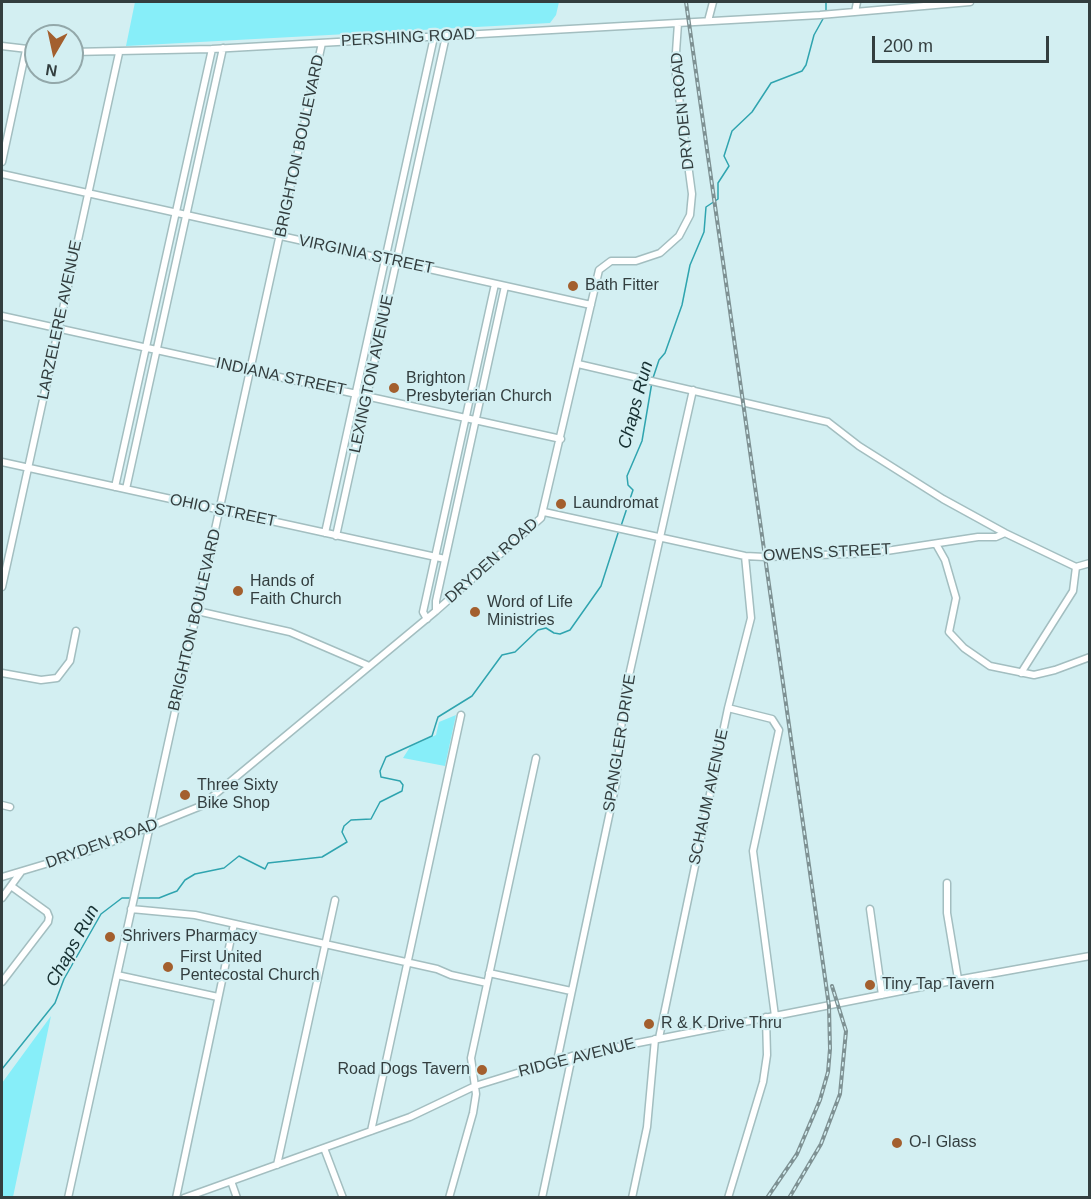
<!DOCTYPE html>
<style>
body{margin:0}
#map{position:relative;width:1091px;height:1199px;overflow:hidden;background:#d3eff2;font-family:Helvetica,sans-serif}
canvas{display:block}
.frame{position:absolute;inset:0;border:3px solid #333e3f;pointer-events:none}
.north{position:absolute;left:24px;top:24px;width:60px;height:60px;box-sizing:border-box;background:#d3eff2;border:2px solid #93a8aa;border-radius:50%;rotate:189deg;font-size:16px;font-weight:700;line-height:24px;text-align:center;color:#333e3f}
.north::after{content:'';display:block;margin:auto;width:21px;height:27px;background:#a35f2e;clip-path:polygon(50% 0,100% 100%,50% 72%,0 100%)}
.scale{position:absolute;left:872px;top:36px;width:177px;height:27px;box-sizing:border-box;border:3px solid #333e3f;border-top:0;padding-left:8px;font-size:18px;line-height:21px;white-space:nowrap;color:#333e3f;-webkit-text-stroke:4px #d3eff2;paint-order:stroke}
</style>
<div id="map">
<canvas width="1091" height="1199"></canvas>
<div class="frame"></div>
<div class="north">N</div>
<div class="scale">200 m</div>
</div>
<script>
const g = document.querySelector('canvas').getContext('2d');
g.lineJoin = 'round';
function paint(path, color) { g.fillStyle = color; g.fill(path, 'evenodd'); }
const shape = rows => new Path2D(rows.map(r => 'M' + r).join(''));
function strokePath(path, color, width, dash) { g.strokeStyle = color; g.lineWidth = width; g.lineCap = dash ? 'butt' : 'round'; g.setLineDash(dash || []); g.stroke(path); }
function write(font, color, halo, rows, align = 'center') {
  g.font = font + ' Helvetica,sans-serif'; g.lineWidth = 4.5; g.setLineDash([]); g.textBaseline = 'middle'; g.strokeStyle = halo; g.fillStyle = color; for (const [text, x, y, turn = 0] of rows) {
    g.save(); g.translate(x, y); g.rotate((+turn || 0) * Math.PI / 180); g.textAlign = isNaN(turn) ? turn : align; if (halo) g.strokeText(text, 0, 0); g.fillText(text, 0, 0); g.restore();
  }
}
paint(shape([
 [135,2,559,2,556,15,550,23,126,46],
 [456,715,445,766,403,758,410,747,436,735,439,722],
 [51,1016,13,1197,2,1197,2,1083]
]), '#87eef9');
strokePath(shape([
 [826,12,826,2],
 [653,378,659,360,665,353,682,305,690,265,704,232,706,207,718,199,718,183,729,166,724,156,732,131,752,112,771,83,802,71,806,65,814,35,824,17],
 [621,526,633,490,628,485,627,476,642,441,652,382],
 [136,898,159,898,169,894,177,891,185,880,195,874,224,868,239,856,265,869,268,863,322,857,347,842,342,832,344,826,351,820,371,819,380,802,402,791,403,785,400,781,381,777,380,771,386,757,432,736,438,717,472,696,502,655,515,652,538,630,546,628,554,633,560,634,570,630,601,586,619,530],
 [2,1069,55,1003,64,979,101,914,122,898,131,898]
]), '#2fa4af', 1.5);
const minor = shape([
 [855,12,857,2],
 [708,21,713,2],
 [2,46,36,50],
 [72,52,212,49,820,15,970,2],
 [2,162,26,50],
 [2,174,591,305],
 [2,316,561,439],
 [578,364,828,422,859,446,943,499,1005,533,1076,567],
 [2,462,445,559],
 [115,487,212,49],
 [126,489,223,48],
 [544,512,745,556,765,557,873,553,978,537,996,537,1005,533],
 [325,533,434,37],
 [336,536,446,36],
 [936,544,945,560,956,598,949,632,964,648,990,666,1034,675,1055,670,1090,657],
 [1076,567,1090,563],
 [2,587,119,53],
 [197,611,290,632,369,666],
 [436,611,436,601,505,286],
 [427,619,423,612,495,284],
 [2,673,41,680,57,678,70,661,76,631],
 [1021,673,1073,591,1076,567],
 [728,708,772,719,779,730,753,851,775,1016],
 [2,805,10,807],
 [2,877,89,851,201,806,436,611,541,518,599,270,611,261,636,261,660,253,679,236,690,215,692,194,675,67,678,23],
 [947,883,947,913,958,979],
 [2,898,21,872],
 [131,909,195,915,437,969,451,975,487,983],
 [870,909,882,995],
 [489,973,571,991],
 [117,975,218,997],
 [2,982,48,922,49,917,47,912,11,886],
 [659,1038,728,708,751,618,745,556],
 [557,1061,616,783,624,698,693,390],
 [371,1131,461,715],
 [324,1148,343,1198],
 [277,1165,335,900],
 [231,1181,237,1198],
 [68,1198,322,43],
 [176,1198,234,924],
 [184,1198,410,1117,475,1086,572,1056,962,979,1090,956],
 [449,1198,473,1113,476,1094,471,1058,536,758],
 [542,1198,572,1056],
 [632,1198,647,1127,655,1039],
 [728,1198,763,1082,767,1055,766,1017]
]);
strokePath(minor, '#a3bec0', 9);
strokePath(minor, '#fff', 6);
const rail = shape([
 [686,2,829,1006,830,1049,828,1072,820,1100,797,1154,767,1198],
 [789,1198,821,1144,840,1094,846,1031,832,986]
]);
strokePath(rail, '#7e9193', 4);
strokePath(rail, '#d3eff2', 1.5, [4.5]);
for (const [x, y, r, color] of [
 [573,286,6,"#a35f2e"],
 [394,388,6,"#a35f2e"],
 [561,504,6,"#a35f2e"],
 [238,591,6,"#a35f2e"],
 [475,612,6,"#a35f2e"],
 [185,795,6,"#a35f2e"],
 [110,937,6,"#a35f2e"],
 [168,967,6,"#a35f2e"],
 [870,985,6,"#a35f2e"],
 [649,1024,6,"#a35f2e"],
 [482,1070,6,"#a35f2e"],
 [897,1143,6,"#a35f2e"]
]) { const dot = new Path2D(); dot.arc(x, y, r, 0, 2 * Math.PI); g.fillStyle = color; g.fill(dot); strokePath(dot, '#d3eff2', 2); }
write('16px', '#333e3f', '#d3eff2', [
 ["PERSHING ROAD",408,38,-3],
 ["DRYDEN ROAD",683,111,-96],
 ["BRIGHTON BOULEVARD",300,146,-78],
 ["VIRGINIA STREET",366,255,12],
 ["LARZELERE AVENUE",60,320,-78],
 ["LEXINGTON AVENUE",372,374,-78],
 ["INDIANA STREET",281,377,12],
 ["OHIO STREET",223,511,12],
 ["OWENS STREET",827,553,-3],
 ["DRYDEN ROAD",492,561,-42],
 ["BRIGHTON BOULEVARD",195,620,-77],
 ["SPANGLER DRIVE",620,743,-81],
 ["SCHAUM AVENUE",709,797,-78],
 ["DRYDEN ROAD",102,844,-20],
 ["RIDGE AVENUE",577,1058,-14]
]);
write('16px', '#333e3f', '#d3eff2', [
 ["Bath Fitter",585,286],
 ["Brighton",406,379],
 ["Presbyterian Church",406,397],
 ["Laundromat",573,504],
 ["Hands of",250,582],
 ["Faith Church",250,600],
 ["Word of Life",487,603],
 ["Ministries",487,621],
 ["Three Sixty",197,786],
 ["Bike Shop",197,804],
 ["Shrivers Pharmacy",122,937],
 ["First United",180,958],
 ["Pentecostal Church",180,976],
 ["Tiny Tap Tavern",882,985],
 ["R & K Drive Thru",661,1024],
 ["Road Dogs Tavern",470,1070,"right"],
 ["O-I Glass",909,1143]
], 'left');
write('italic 18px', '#173032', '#d3eff2', [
 ["Chaps Run",636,405,-75],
 ["Chaps Run",73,946,-61]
]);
</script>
